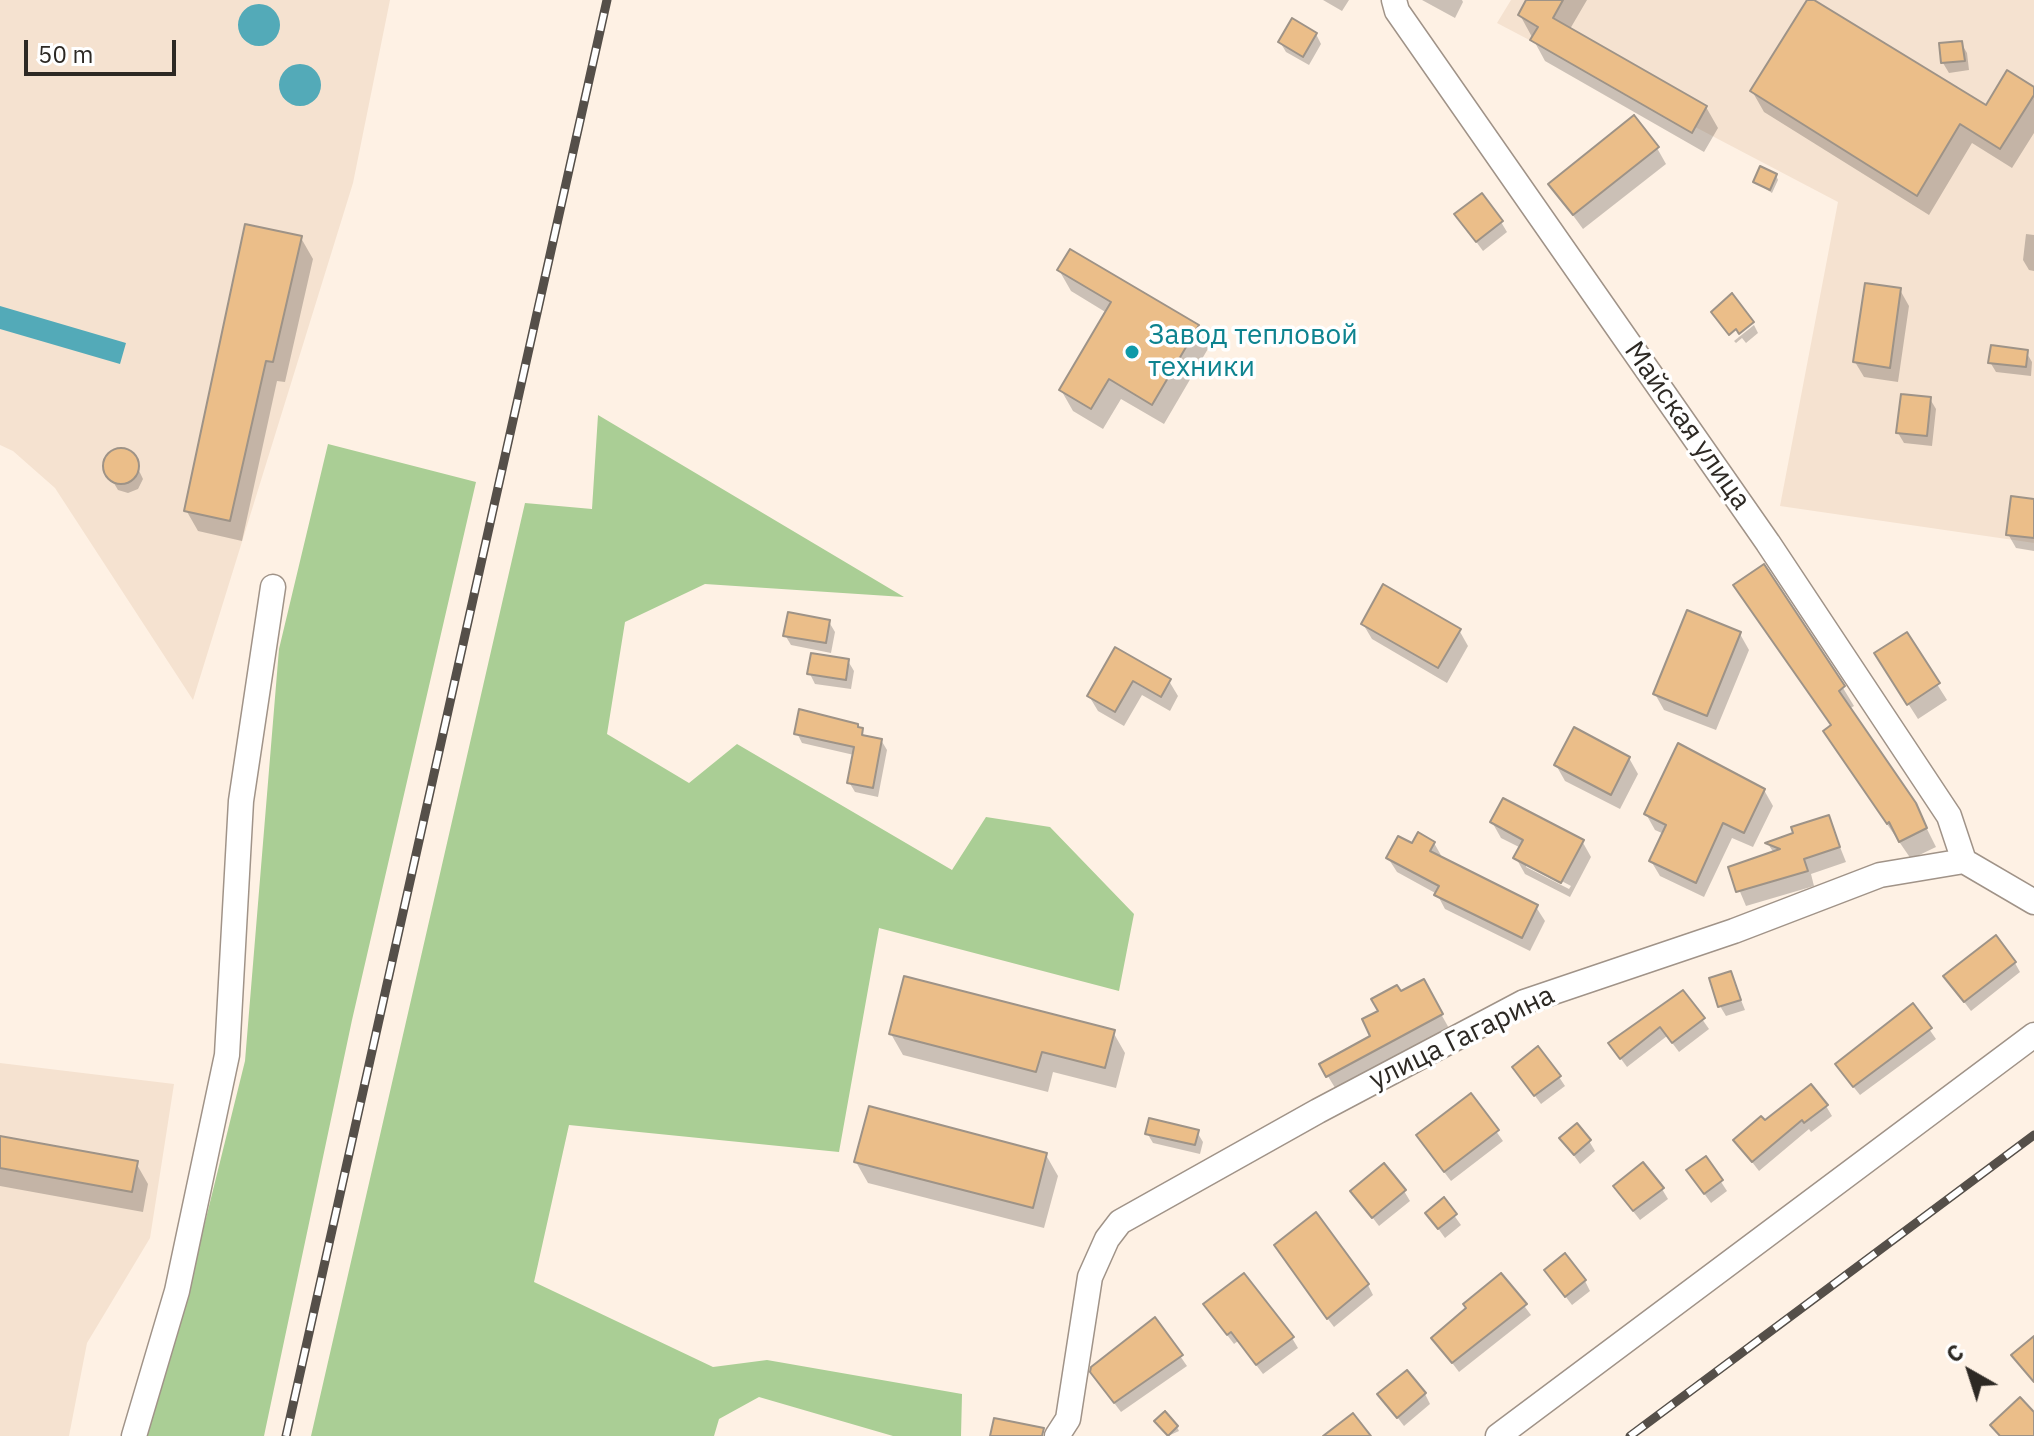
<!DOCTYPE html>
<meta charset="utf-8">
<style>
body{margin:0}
#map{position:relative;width:2034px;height:1436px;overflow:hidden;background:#fef1e4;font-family:"IBM Plex Sans",sans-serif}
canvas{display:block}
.north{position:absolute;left:1930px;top:1332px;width:80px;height:80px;-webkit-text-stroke:6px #fff;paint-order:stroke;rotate:321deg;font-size:22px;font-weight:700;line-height:32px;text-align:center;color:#2d2924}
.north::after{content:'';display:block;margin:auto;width:28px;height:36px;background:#2d2924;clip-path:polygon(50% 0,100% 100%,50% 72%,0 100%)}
.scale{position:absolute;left:24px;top:40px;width:152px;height:36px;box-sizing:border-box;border:4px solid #2d2924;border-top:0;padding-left:10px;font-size:24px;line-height:28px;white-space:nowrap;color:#2d2924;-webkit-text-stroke:6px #fff;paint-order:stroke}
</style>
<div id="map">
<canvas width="2034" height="1436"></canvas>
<div class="north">С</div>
<div class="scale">50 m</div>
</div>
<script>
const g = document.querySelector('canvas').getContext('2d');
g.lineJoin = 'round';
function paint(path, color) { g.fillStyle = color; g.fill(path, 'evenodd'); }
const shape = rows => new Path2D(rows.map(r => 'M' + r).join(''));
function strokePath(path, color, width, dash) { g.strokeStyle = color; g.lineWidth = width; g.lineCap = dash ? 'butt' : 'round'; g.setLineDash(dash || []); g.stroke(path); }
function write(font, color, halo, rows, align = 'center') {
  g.font = font + ' "IBM Plex Sans",sans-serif'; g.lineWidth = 7; g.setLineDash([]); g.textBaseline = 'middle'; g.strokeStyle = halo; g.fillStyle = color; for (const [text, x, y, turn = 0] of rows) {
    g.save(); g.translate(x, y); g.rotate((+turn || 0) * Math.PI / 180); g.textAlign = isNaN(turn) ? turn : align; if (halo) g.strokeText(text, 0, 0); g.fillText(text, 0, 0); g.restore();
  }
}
paint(shape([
 [0,0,390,0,353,183,193,700,55,488,13,451,0,445],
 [1511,0,2034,0,2034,543,1780,506,1838,202,1497,23],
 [0,1063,174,1084,150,1238,87,1343,69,1436,0,1436]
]), '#f5e2d0');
paint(shape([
 [598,415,904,597,705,584,625,622,607,734,689,783,737,744,952,870,986,817,1050,827,1134,914,1119,991,879,928,839,1152,569,1125,534,1282,713,1367,767,1360,962,1394,961,1436,893,1436,759,1397,719,1419,714,1436,311,1436,525,503,592,509],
 [328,444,476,482,352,1020,264,1436,145,1436,186,1299,245,1061,279,649]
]), '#aace95');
paint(shape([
 '238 25a21 21 0 1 1 42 0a21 21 0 1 1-42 0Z',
 '279 85a21 21 0 1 1 42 0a21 21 0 1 1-42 0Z',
 [0,306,126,343,120,364,0,329]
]), '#53aab8');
paint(shape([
 [1323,0,1349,0,1342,11],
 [1422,0,1462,0,1463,2,1455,18],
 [1529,0,1587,0,1570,29,1706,107,1718,128,1704,152,1545,61,1520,15],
 [1810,0,1986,108,2034,89,2034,133,2012,168,1972,143,1929,215,1764,112,1752,91],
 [1316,34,1321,44,1309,65,1286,52,1280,42],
 [1961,43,1967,53,1969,70,1949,73,1943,63],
 [1657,148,1666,164,1583,229,1550,184],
 [1776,175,1778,180,1772,193,1755,182],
 [1501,222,1507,232,1483,251,1463,224],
 [2026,234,2034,235,2034,271,2029,270,2023,260],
 [301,238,313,259,285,382,277,381,242,541,198,531,186,510],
 [1059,270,1197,326,1209,347,1164,424,1121,399,1103,429,1073,411,1061,390,1107,313,1071,291],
 [1900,290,1909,306,1898,382,1864,377,1855,362],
 [1754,325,1758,333,1746,343,1742,338,1736,343,1734,341],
 [2026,352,2032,362,2031,376,1996,372,1990,362],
 [1930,399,1936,409,1932,446,1904,443,1898,433],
 [122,450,131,454,143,479,138,489,128,493,118,490,106,470,109,456],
 [2034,501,2034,551,2016,548,2008,534],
 [1763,566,1843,688,1854,706,1849,709,1925,825,1936,847,1911,859,1836,750,1825,732,1832,727,1746,603],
 [829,622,835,632,831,653,791,645,785,635],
 [1363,624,1459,630,1468,646,1447,683,1372,639],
 [1740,634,1749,650,1716,730,1664,710,1655,694],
 [1906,635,1947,700,1918,719,1886,669],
 [1115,650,1169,681,1178,696,1170,711,1142,695,1124,726,1098,711,1089,696],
 [848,661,854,671,851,689,815,684,810,674],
 [859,729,866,738,881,740,887,750,878,797,855,792,849,782,854,755,802,743,797,733],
 [1629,758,1638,774,1620,809,1565,781,1556,765],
 [1764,790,1773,806,1753,847,1732,838,1704,897,1660,876,1651,861,1664,834,1655,830,1646,814],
 [1828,817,1846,862,1811,874,1814,886,1746,906,1730,868,1774,853,1768,844,1796,834],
 [1492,822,1582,841,1591,857,1570,897,1525,874,1516,858,1521,848,1501,838],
 [1526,862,1571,886,1569,889,1526,867],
 [1434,843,1442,857,1536,907,1545,921,1530,951,1445,909,1437,894,1397,872,1388,858,1413,846],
 [2015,963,2020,972,1971,1011,1952,986],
 [1730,973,1745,1010,1726,1016,1720,1006],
 [1423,982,1450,1030,1337,1091,1321,1065,1373,1036,1380,1012,1400,994],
 [1683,992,1709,1029,1679,1052,1667,1036,1627,1067,1610,1044],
 [1913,1006,1936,1039,1860,1095,1843,1074],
 [1113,1032,1125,1053,1116,1088,1053,1072,1048,1092,903,1055,891,1034],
 [1521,1077,1559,1077,1565,1086,1541,1104],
 [1471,1096,1503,1141,1451,1181,1424,1146],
 [1826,1106,1832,1116,1811,1132,1809,1129,1759,1171,1735,1140,1764,1123],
 [1197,1132,1203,1142,1200,1154,1153,1143,1147,1133],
 [0,1138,136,1163,148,1184,143,1212,0,1186],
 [1562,1139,1589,1141,1595,1151,1580,1164],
 [1046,1155,1058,1176,1044,1228,868,1183,856,1162],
 [1706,1159,1727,1191,1711,1203,1695,1181],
 [1662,1189,1668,1199,1640,1220,1621,1196],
 [1352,1191,1404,1191,1410,1201,1379,1226],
 [1443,1200,1461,1225,1445,1238,1427,1213],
 [1546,1271,1585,1281,1590,1291,1572,1305],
 [1501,1275,1531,1315,1459,1372,1434,1339],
 [1368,1285,1373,1295,1334,1327,1315,1302],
 [1211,1314,1292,1338,1298,1348,1263,1374,1238,1341,1234,1344],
 [1155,1320,1187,1366,1121,1412,1099,1383],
 [1425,1394,1430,1404,1404,1426,1380,1395],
 [1159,1426,1177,1427,1179,1431,1168,1436]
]), '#0003');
const building = shape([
 [1526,0,1563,0,1553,18,1707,106,1692,133,1530,40,1538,27,1518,15,1526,0],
 [1807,0,1814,0,1986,105,2007,70,2034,87,2034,95,2000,149,1960,124,1917,196,1750,91,1807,0],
 [1292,18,1317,33,1303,57,1278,42,1292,18],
 [1962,41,1965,61,1941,63,1939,43,1962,41],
 [1634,115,1659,147,1573,215,1548,184,1634,115],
 [1760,166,1777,174,1770,190,1753,182,1760,166],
 [1482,193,1503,221,1476,242,1454,214,1482,193],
 [245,224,302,236,273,362,266,361,230,521,184,511,245,224],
 [1070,249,1199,325,1152,405,1109,379,1091,409,1059,390,1111,302,1057,270,1070,249],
 [1865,283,1901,288,1890,368,1853,362,1865,283],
 [1732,293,1754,322,1739,334,1736,329,1729,335,1711,312,1732,293],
 [1991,345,2028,350,2026,367,1988,363,1991,345],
 [1901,394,1931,397,1927,436,1896,433,1901,394],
 '103 466a18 18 0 1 1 36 0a18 18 0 1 1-36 0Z',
 [2011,496,2034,499,2034,538,2006,535,2011,496],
 [1764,564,1845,686,1839,691,1916,803,1927,828,1899,842,1889,822,1887,824,1823,731,1831,725,1733,585,1764,564],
 [1383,584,1461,629,1438,668,1361,624,1383,584],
 [1687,610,1741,632,1707,716,1653,694,1687,610],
 [788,612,830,620,826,643,783,636,788,612],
 [1907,632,1940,683,1907,705,1874,653,1907,632],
 [1115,647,1171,679,1161,697,1133,681,1115,712,1087,696,1115,647],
 [811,653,849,659,846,680,807,674,811,653],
 [799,709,858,724,858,727,863,728,862,735,882,739,873,788,847,783,854,747,794,734,799,709],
 [1574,727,1630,757,1611,795,1554,765,1574,727],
 [1678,743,1765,789,1744,833,1723,823,1696,883,1649,861,1666,825,1644,814,1678,743],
 [1503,798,1584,840,1561,883,1513,858,1523,840,1490,822,1503,798],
 [1829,815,1840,847,1804,859,1808,871,1736,892,1728,867,1780,849,1765,843,1793,833,1791,827,1829,815],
 [1418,832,1435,842,1430,851,1538,905,1522,938,1434,895,1439,886,1386,858,1398,836,1412,843,1418,832],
 [1996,935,2016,962,1964,1002,1943,976,1996,935],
 [1731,971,1741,1000,1718,1007,1709,978,1731,971],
 [904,976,1115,1030,1105,1068,1042,1052,1036,1072,889,1034,904,976],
 [1424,979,1443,1014,1326,1077,1319,1064,1370,1036,1362,1019,1378,1011,1371,999,1397,985,1401,991,1424,979],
 [1683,990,1705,1018,1672,1043,1660,1027,1620,1059,1608,1043,1683,990],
 [1913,1003,1932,1028,1853,1087,1835,1064,1913,1003],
 [1538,1046,1561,1076,1534,1096,1512,1067,1538,1046],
 [1811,1084,1828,1105,1804,1123,1802,1120,1752,1162,1733,1140,1761,1116,1765,1120,1811,1084],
 [1471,1093,1499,1130,1444,1172,1416,1135,1471,1093],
 [869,1106,1047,1153,1033,1208,854,1162,869,1106],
 [1149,1118,1199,1130,1195,1145,1145,1134,1149,1118],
 [1577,1123,1591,1140,1574,1155,1559,1138,1577,1123],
 [0,1136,138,1161,132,1192,0,1168,0,1136],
 [1706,1156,1723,1180,1704,1194,1686,1170,1706,1156],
 [1643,1162,1664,1188,1633,1211,1613,1186,1643,1162],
 [1384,1163,1406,1190,1372,1218,1350,1191,1384,1163],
 [1444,1197,1457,1214,1438,1229,1425,1213,1444,1197],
 [1316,1212,1369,1284,1327,1319,1274,1245,1316,1212],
 [1565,1253,1586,1280,1565,1297,1544,1270,1565,1253],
 [1244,1273,1294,1337,1256,1365,1231,1332,1227,1335,1203,1304,1244,1273],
 [1501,1273,1527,1304,1452,1363,1431,1338,1466,1308,1463,1304,1501,1273],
 [1155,1317,1183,1355,1114,1403,1090,1372,1091,1367,1155,1317],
 [2034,1336,2034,1382,2011,1355,2034,1336],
 [1407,1370,1426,1393,1397,1418,1377,1394,1407,1370],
 [2020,1397,2034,1412,2034,1436,2000,1436,1990,1425,2020,1397],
 [1165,1411,1178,1426,1168,1436,1154,1421,1165,1411],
 [1353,1413,1371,1436,1323,1436,1353,1413],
 [994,1418,1044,1428,1042,1436,990,1436,994,1418]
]);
paint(building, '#ebbe89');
strokePath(building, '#9e9387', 2);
const street = shape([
 [1394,0,1397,11,1768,543,1949,816,1964,861],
 [134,1436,177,1291,227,1055,241,801,273,587],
 [1057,1436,1068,1419,1090,1277,1107,1239,1120,1222,1318,1111,1524,1002,1734,931,1880,875,1964,861,2034,902],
 [1498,1436,2034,1035]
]);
strokePath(street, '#a09388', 27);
strokePath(street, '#fff', 24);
const rail = shape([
 [286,1436,607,0],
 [1630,1436,2034,1135]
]);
strokePath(rail, '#554f49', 9);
strokePath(rail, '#fff', 6, [18]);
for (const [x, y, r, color] of [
 [1132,352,8,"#0f9aa8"]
]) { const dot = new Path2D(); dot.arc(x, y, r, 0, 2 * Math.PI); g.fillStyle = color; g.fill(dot); strokePath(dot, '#fff', 3); }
write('28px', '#0d838f', '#fff', [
 ["Завод тепловой",1148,336],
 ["техники",1148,368]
], 'left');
write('28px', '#2d2924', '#fff', [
 ["Майская улица",1687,426,55],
 ["улица Гагарина",1462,1038,-26]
]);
</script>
